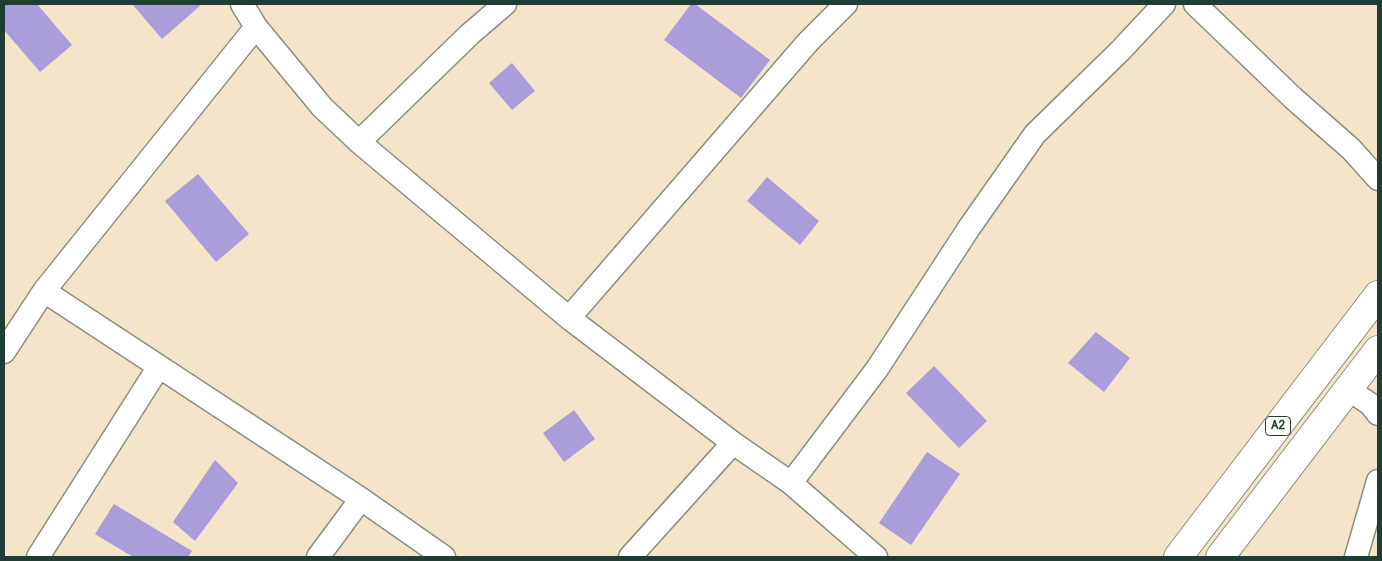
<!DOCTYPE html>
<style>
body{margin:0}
#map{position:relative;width:1382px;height:561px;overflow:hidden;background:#f4e4ca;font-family:Pangolin,sans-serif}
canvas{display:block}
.frame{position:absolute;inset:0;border:5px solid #1f3d34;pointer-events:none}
</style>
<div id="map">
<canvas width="1382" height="561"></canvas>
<div class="frame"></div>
</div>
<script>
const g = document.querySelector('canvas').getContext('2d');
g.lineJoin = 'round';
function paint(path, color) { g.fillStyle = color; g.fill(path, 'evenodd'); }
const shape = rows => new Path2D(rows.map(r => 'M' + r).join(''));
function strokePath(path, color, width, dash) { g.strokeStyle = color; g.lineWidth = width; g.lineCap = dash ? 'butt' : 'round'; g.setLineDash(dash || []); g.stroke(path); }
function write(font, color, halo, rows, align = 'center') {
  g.font = font + ' Pangolin,sans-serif'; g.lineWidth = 4.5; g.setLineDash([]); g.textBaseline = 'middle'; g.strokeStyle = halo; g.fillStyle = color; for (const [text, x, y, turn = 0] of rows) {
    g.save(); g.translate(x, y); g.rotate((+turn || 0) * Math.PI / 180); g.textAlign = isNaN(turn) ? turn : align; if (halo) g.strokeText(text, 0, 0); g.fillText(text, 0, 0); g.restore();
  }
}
paint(shape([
 [4,4,37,4,72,45,40,72,4,30],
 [198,4,200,6,162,39,133,5],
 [691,4,695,4,770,60,741,98,664,40],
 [512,63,535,91,512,110,489,83],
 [198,174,249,234,216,262,165,201],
 [767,177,819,221,800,245,747,201],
 [1096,332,1130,358,1104,392,1068,363],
 [934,366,987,421,959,448,906,393],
 [574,410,595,439,564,462,543,433],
 [927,452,960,474,911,545,879,523],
 [215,460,238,483,195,541,173,522],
 [114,504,192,551,188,557,133,557,95,534]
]), '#a99dda');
const minor = shape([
 [242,4,256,27,322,107,359,142,569,318,733,443,791,483,876,557],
 [1195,4,1293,98,1351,149,1378,179],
 [359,142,470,34,505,4],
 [44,291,361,499,444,557],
 [569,318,808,42,846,4],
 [4,352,44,291,256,27],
 [1348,389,1370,404,1378,414],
 [791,483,877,369,969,228,1035,134,1120,51,1164,4],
 [38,557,158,368],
 [318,557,361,499],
 [630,557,733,443],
 [1356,557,1378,481]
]);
const highway = shape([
 [1178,557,1378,295],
 [1220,557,1378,350]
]);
strokePath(minor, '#8a907f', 25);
strokePath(highway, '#8a907f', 30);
strokePath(minor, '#fff', 22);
strokePath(highway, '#fff', 28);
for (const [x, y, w] of [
 [1278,426,25]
]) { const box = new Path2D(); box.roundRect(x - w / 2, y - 9.5, w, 19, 4); g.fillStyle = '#fdfcf7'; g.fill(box); strokePath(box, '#1f3d34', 1); }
write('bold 12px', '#1f3d34', null, [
 ["A2",1278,426]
]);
</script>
